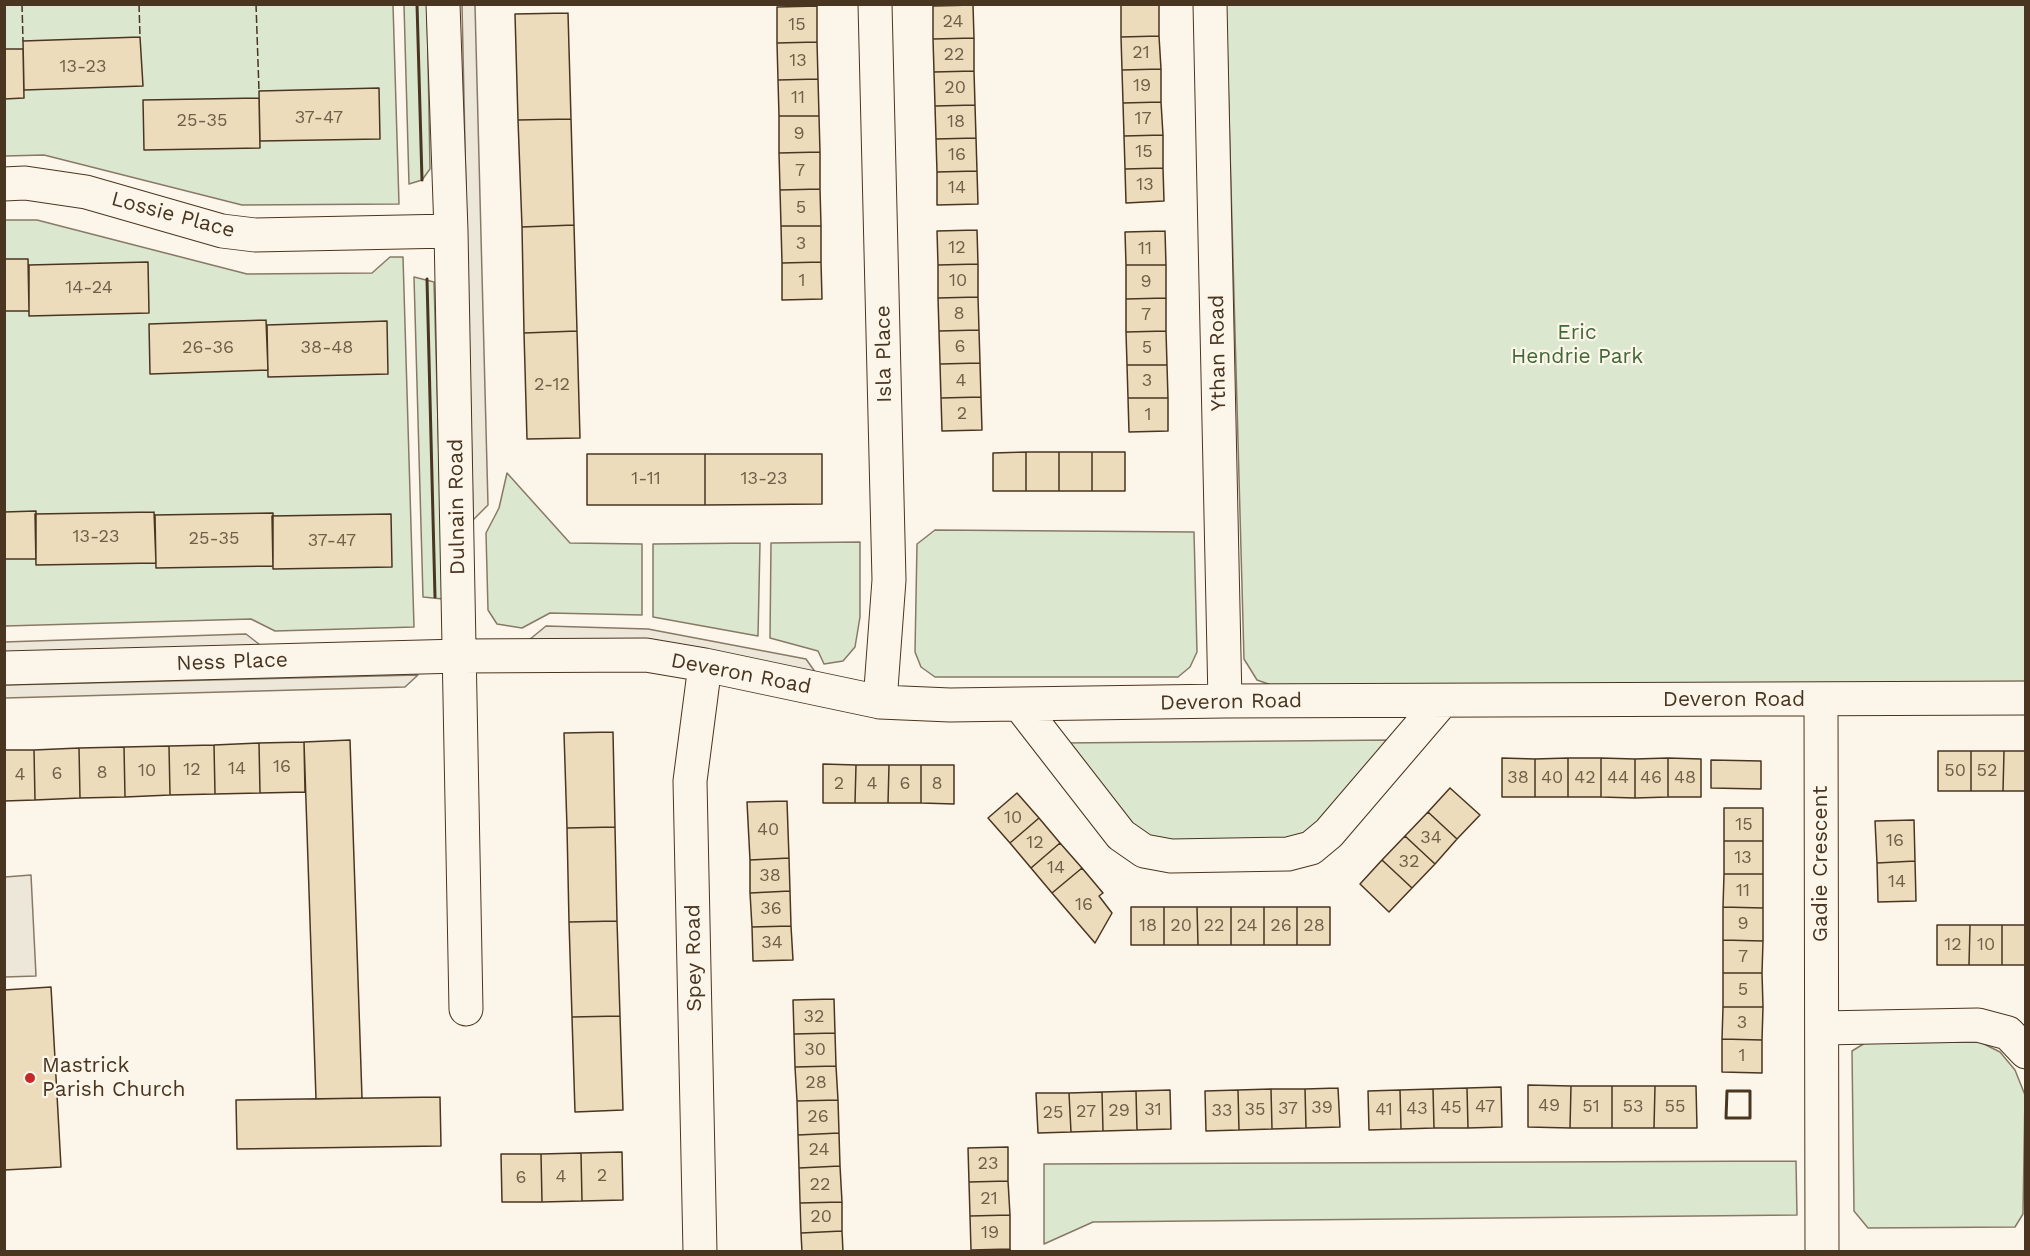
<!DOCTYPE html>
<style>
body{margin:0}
#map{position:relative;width:2030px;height:1256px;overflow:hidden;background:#fbf6e9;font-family:"Work Sans",sans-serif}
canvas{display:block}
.frame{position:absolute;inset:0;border:6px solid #4a3520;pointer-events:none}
</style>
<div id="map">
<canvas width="2030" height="1256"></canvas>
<div class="frame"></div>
</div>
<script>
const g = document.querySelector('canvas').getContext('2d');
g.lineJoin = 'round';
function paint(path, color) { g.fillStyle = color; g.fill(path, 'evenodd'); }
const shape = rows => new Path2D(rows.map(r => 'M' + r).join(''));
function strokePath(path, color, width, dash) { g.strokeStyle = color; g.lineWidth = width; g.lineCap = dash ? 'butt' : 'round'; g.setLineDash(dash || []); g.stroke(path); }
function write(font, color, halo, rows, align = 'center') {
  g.font = font + ' "Work Sans",sans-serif'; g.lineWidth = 4.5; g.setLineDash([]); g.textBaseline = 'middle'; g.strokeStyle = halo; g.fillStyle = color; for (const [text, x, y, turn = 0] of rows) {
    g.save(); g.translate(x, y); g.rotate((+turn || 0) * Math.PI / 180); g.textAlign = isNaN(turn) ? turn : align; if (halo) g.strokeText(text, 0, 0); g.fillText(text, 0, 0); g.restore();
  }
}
const green = shape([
 [4,5,393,5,399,204,242,205,44,155,5,156,4,5],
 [404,5,427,5,430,169,422,180,409,184,404,5],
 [1226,5,2025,5,2025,683,1277,687,1257,680,1244,659,1226,5],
 [4,220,37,220,247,274,372,273,390,257,403,257,414,627,275,631,251,619,5,626,4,220],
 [414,277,434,282,443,599,423,597,414,277],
 [507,473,570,543,642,544,642,615,550,613,522,628,497,624,488,610,486,533,499,508,507,473],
 [935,530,1194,532,1197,652,1190,667,1178,677,935,677,921,667,915,652,917,544,935,530],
 [860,542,860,617,855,647,843,661,824,664,818,651,770,638,771,543,860,542],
 [760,543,758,636,653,617,653,544,760,543],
 [1392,740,1306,839,1167,841,1147,835,1129,824,1062,743,1392,740],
 [1980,1042,2000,1052,2015,1070,2025,1095,2023,1214,2015,1227,1868,1228,1854,1211,1852,1051,1865,1043,1980,1042],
 [1796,1161,1797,1215,1093,1222,1044,1244,1044,1164,1796,1161]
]);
paint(green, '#dce7d0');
strokePath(green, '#887966', 1.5);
const parking = shape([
 [462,5,475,5,488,505,473,520,462,5],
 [546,626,648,629,806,659,818,676,529,640,546,626],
 [246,634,264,648,5,655,4,642,246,634],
 [418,675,405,687,5,698,5,685,418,675],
 [31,875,36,976,5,977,5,877,31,875]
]);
paint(parking, '#ede7d9');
strokePath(parking, '#887966', 1.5);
const building = shape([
 [1121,4,1159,4,1159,36,1121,37,1121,4],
 [973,5,974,38,933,39,933,6,973,5],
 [817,6,817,42,777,43,777,7,817,6],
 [568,13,571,119,518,120,515,14,568,13],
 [1159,36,1161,69,1122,70,1121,37,1159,36],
 [140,37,143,86,24,90,23,41,140,37],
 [974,38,974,71,934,72,933,39,974,38],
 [817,42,818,79,778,80,777,43,817,42],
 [4,49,23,49,24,98,4,99,4,49],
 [1161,69,1161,102,1123,103,1122,70,1161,69],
 [974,71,975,105,935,106,934,72,974,71],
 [818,79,819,116,779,116,778,80,818,79],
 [379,88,380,139,260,141,259,91,379,88],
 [259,98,260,148,144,150,143,100,259,98],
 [1161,102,1163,135,1124,136,1123,103,1161,102],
 [975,105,976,138,936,139,935,106,975,105],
 [779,116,819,116,820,152,779,153,779,116],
 [571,119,574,225,522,227,518,120,571,119],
 [1163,135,1163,168,1125,169,1124,136,1163,135],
 [976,138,977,171,937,172,936,139,976,138],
 [820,152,820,189,780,190,779,153,820,152],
 [1163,168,1164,201,1126,203,1125,169,1163,168],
 [977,171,978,204,937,205,937,172,977,171],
 [820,189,821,226,781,226,780,190,820,189],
 [574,225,577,331,524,333,522,227,574,225],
 [781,226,821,226,821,262,782,263,781,226],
 [977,230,978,264,938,265,937,231,977,230],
 [1165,231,1166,265,1126,265,1125,232,1165,231],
 [4,259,28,259,29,311,4,311,4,259],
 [148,262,149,313,29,316,29,265,148,262],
 [821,262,822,299,782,300,782,263,821,262],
 [978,264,978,297,938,298,938,265,978,264],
 [1126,265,1166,265,1166,298,1126,299,1126,265],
 [978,297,979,330,939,331,938,298,978,297],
 [1166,298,1166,331,1126,332,1126,299,1166,298],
 [266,320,268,370,150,374,149,324,266,320],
 [387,321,388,374,268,377,267,325,387,321],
 [979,330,980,363,940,364,939,331,979,330],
 [577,331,580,438,527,439,524,333,577,331],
 [1166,331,1167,365,1127,365,1126,332,1166,331],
 [980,363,981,397,941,398,940,364,980,363],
 [1127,365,1167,365,1168,398,1128,398,1127,365],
 [981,397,982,430,942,431,941,398,981,397],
 [1128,398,1168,398,1168,431,1129,432,1128,398],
 [1026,452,1059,452,1059,491,1026,491,1026,452],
 [1026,452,1026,491,993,491,993,453,1026,452],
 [1059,452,1092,452,1092,491,1059,491,1059,452],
 [1092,452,1125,452,1125,491,1092,491,1092,452],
 [587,454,705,454,705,505,587,505,587,454],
 [705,454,822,454,822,504,705,505,705,454],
 [36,511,36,559,4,559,4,512,36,511],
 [154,512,156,563,36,565,35,514,154,512],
 [273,513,273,566,156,568,155,515,273,513],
 [391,514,392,567,273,569,272,516,391,514],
 [613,732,615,827,567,828,564,733,613,732],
 [350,740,362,1098,316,1099,304,742,350,740],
 [304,742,305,792,260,793,259,743,304,742],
 [259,743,260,793,215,794,214,745,259,743],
 [214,745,215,794,170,795,169,746,214,745],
 [169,746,170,795,125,797,124,747,169,746],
 [124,747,125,797,80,798,79,748,124,747],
 [79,748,80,798,35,800,34,750,79,748],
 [4,750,34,750,35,800,4,801,4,750],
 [1938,751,1971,751,1971,791,1938,791,1938,751],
 [1971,751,2004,751,2003,791,1971,791,1971,751],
 [2004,751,2026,751,2026,791,2003,791,2004,751],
 [1502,758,1535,759,1535,797,1502,797,1502,758],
 [1568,758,1601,758,1601,797,1568,797,1568,758],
 [1568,758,1568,797,1535,797,1535,759,1568,758],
 [1601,758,1635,759,1635,798,1601,797,1601,758],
 [1668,758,1701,759,1701,797,1668,797,1668,758],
 [1668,758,1668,797,1635,798,1635,759,1668,758],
 [1711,760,1761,761,1761,789,1711,788,1711,760],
 [823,764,856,765,855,803,823,803,823,764],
 [856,765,889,765,888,803,855,803,856,765],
 [889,765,921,765,921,803,888,803,889,765],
 [921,765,954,765,954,804,921,803,921,765],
 [1450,788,1480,815,1457,839,1428,812,1450,788],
 [1017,793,1039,818,1010,843,988,818,1017,793],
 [787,801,789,858,750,860,747,802,787,801],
 [1724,808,1763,808,1763,841,1724,841,1724,808],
 [1428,812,1457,839,1435,864,1405,836,1428,812],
 [1039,818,1060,843,1031,868,1010,843,1039,818],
 [1914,820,1915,861,1877,863,1875,821,1914,820],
 [615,827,617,921,569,922,567,828,615,827],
 [1405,836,1435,864,1412,888,1382,860,1405,836],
 [1724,841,1763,841,1763,874,1724,874,1724,841],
 [1060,843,1082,868,1052,893,1031,868,1060,843],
 [789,858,790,891,750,893,750,860,789,858],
 [1382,860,1412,888,1389,912,1360,884,1382,860],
 [1915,861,1916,901,1878,902,1877,863,1915,861],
 [1082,868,1103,893,1099,896,1112,913,1095,943,1052,893,1082,868],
 [1724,874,1763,874,1763,908,1723,907,1724,874],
 [790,891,791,926,752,927,750,893,790,891],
 [1131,907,1164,907,1164,945,1131,945,1131,907],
 [1164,907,1197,907,1198,945,1164,945,1164,907],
 [1197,907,1231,907,1231,945,1198,945,1197,907],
 [1231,907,1264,907,1264,945,1231,945,1231,907],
 [1264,907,1297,907,1297,945,1264,945,1264,907],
 [1297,907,1330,907,1330,945,1297,945,1297,907],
 [1723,907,1763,908,1763,941,1723,940,1723,907],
 [617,921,620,1016,572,1017,569,922,617,921],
 [1937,925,1970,925,1969,965,1937,965,1937,925],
 [1970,925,2002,925,2002,965,1969,965,1970,925],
 [2002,925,2026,925,2026,965,2002,965,2002,925],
 [791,926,793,960,753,961,752,927,791,926],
 [1723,940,1763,941,1762,973,1723,973,1723,940],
 [1723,973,1762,973,1763,1007,1723,1007,1723,973],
 [51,987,61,1167,4,1170,4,990,51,987],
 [834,999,835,1033,794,1034,793,1000,834,999],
 [1723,1007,1763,1007,1762,1040,1722,1039,1723,1007],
 [620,1016,623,1110,575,1112,572,1017,620,1016],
 [835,1033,836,1066,795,1067,794,1034,835,1033],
 [1722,1039,1762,1040,1762,1073,1722,1072,1722,1039],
 [836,1066,838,1100,797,1101,795,1067,836,1066],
 [1528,1085,1571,1086,1570,1128,1528,1127,1528,1085],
 [1571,1086,1612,1086,1612,1128,1570,1128,1571,1086],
 [1612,1086,1655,1086,1654,1128,1612,1128,1612,1086],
 [1655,1086,1696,1086,1697,1128,1654,1128,1655,1086],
 [1501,1087,1502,1127,1468,1128,1467,1088,1501,1087],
 [1338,1088,1340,1127,1306,1128,1305,1089,1338,1088],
 [1467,1088,1468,1128,1434,1128,1433,1089,1467,1088],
 [1271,1089,1305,1089,1306,1128,1272,1129,1271,1089],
 [1271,1089,1272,1129,1239,1130,1238,1090,1271,1089],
 [1433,1089,1434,1128,1401,1129,1400,1090,1433,1089],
 [1170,1090,1171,1129,1137,1130,1136,1091,1170,1090],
 [1238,1090,1239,1130,1206,1131,1205,1091,1238,1090],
 [1400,1090,1401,1129,1369,1130,1368,1091,1400,1090],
 [1136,1091,1137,1130,1103,1131,1102,1092,1136,1091],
 [1102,1092,1103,1131,1071,1132,1069,1093,1102,1092],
 [1036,1093,1069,1093,1071,1132,1038,1133,1036,1093],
 [440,1097,441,1146,237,1149,236,1100,440,1097],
 [838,1100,839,1133,798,1135,797,1101,838,1100],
 [839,1133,840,1166,799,1168,798,1135,839,1133],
 [1008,1147,1008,1181,969,1182,968,1148,1008,1147],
 [622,1152,623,1200,582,1201,581,1153,622,1152],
 [581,1153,582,1201,542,1202,541,1154,581,1153],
 [501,1154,541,1154,542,1202,502,1202,501,1154],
 [840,1166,842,1202,800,1203,799,1168,840,1166],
 [1008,1181,1010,1215,970,1216,969,1182,1008,1181],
 [842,1202,842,1231,801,1233,800,1203,842,1202],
 [1010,1215,1010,1249,971,1250,970,1216,1010,1215],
 [842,1231,843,1252,802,1252,801,1233,842,1231],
 [1010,1249,1011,1252,971,1252,971,1250,1010,1249]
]);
paint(building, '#ecdcbc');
strokePath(building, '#4a3520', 1.5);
const street = shape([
 [443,4,451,231,466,1009],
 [875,4,889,580,880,702],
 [1210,4,1225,701],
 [4,184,25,183,86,192,222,231,255,235,451,231],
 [4,668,460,656,646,655,705,665,880,702,950,705,1225,701,2026,698],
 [1821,700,1822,1252],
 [1020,705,1121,835,1144,851,1171,856,1288,854,1311,848,1329,833,1442,701],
 [1822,1028,1978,1025,2008,1033,2026,1052],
 [700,1252,690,781,705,665]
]);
strokePath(street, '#4a3520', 35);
strokePath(street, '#fbf6e9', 33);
strokePath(shape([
 [22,4,23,41],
 [139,4,140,37],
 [256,4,259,91]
]), '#4a3520', 1.5, [8, 3]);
strokePath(shape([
 [417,4,422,180],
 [427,279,435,597],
 [1727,1091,1750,1091,1750,1118,1726,1118,1727,1091]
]), '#4a3520', 3);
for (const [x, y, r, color] of [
 [30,1078,6,"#c62828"]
]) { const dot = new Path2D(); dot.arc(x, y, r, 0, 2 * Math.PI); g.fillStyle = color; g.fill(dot); strokePath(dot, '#fbf6e9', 2); }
write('18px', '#725f47', null, [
 ["24",953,22],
 ["15",797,25],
 ["21",1141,53],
 ["22",954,55],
 ["13",798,61],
 ["13-23",83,67],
 ["19",1142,86],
 ["20",955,88],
 ["11",798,98],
 ["37-47",319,118],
 ["17",1143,119],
 ["25-35",202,121],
 ["18",956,122],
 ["9",799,134],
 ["15",1144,152],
 ["16",957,155],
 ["7",800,171],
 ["13",1145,185],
 ["14",957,188],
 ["5",801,208],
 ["3",801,244],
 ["12",957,248],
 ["11",1145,249],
 ["1",802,281],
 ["10",958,281],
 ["9",1146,282],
 ["14-24",89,288],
 ["8",959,314],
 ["7",1146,315],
 ["6",960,347],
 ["26-36",208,348],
 ["38-48",327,348],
 ["5",1147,348],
 ["4",961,381],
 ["3",1147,381],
 ["2-12",552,385],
 ["2",962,414],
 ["1",1148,415],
 ["1-11",646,479],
 ["13-23",764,479],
 ["13-23",96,537],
 ["25-35",214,539],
 ["37-47",332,541],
 ["16",282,767],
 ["14",237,769],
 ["12",192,770],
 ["10",147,771],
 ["50",1955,771],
 ["52",1987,771],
 ["8",102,773],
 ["6",57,774],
 ["4",20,775],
 ["38",1518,778],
 ["40",1552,778],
 ["42",1585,778],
 ["44",1618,778],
 ["46",1651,778],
 ["48",1685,778],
 ["2",839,784],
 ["4",872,784],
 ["6",905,784],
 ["8",937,784],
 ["10",1013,818],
 ["15",1744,825],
 ["40",768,830],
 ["34",1431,838],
 ["16",1895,841],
 ["12",1035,843],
 ["13",1743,858],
 ["32",1409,862],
 ["14",1056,868],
 ["38",770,876],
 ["14",1897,882],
 ["11",1743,891],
 ["16",1084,905],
 ["36",771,909],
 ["9",1743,924],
 ["18",1148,926],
 ["20",1181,926],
 ["22",1214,926],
 ["24",1247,926],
 ["26",1281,926],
 ["28",1314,926],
 ["34",772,943],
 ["12",1953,945],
 ["10",1986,945],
 ["7",1743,957],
 ["5",1743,990],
 ["32",814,1017],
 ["3",1742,1023],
 ["30",815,1050],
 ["1",1742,1056],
 ["28",816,1083],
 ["49",1549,1106],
 ["47",1485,1107],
 ["51",1591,1107],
 ["53",1633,1107],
 ["55",1675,1107],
 ["39",1322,1108],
 ["45",1451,1108],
 ["37",1288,1109],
 ["43",1417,1109],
 ["31",1153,1110],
 ["35",1255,1110],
 ["41",1384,1110],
 ["29",1119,1111],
 ["33",1222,1111],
 ["27",1086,1112],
 ["25",1053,1113],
 ["26",818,1117],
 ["24",819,1150],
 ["23",988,1164],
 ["2",602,1176],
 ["4",561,1177],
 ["6",521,1178],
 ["22",820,1185],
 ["21",989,1199],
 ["20",821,1217],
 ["19",990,1233]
]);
write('21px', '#4a3520', '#fbf6e9', [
 ["Lossie Place",173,215,15],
 ["Ythan Road",1218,353,-91],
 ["Isla Place",884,354,-91],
 ["Dulnain Road",457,507,-91],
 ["Ness Place",232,662,-2],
 ["Deveron Road",741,674,11],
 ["Deveron Road",1734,700],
 ["Deveron Road",1231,702,-1],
 ["Gadie Crescent",1821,864,-90],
 ["Spey Road",694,958,-91]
]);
write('21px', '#436837', '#fbf6e9', [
 ["Eric",1577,333],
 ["Hendrie Park",1577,357]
]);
write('21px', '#4a3520', '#fbf6e9', [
 ["Mastrick",42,1066],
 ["Parish Church",42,1090]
], 'left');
</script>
